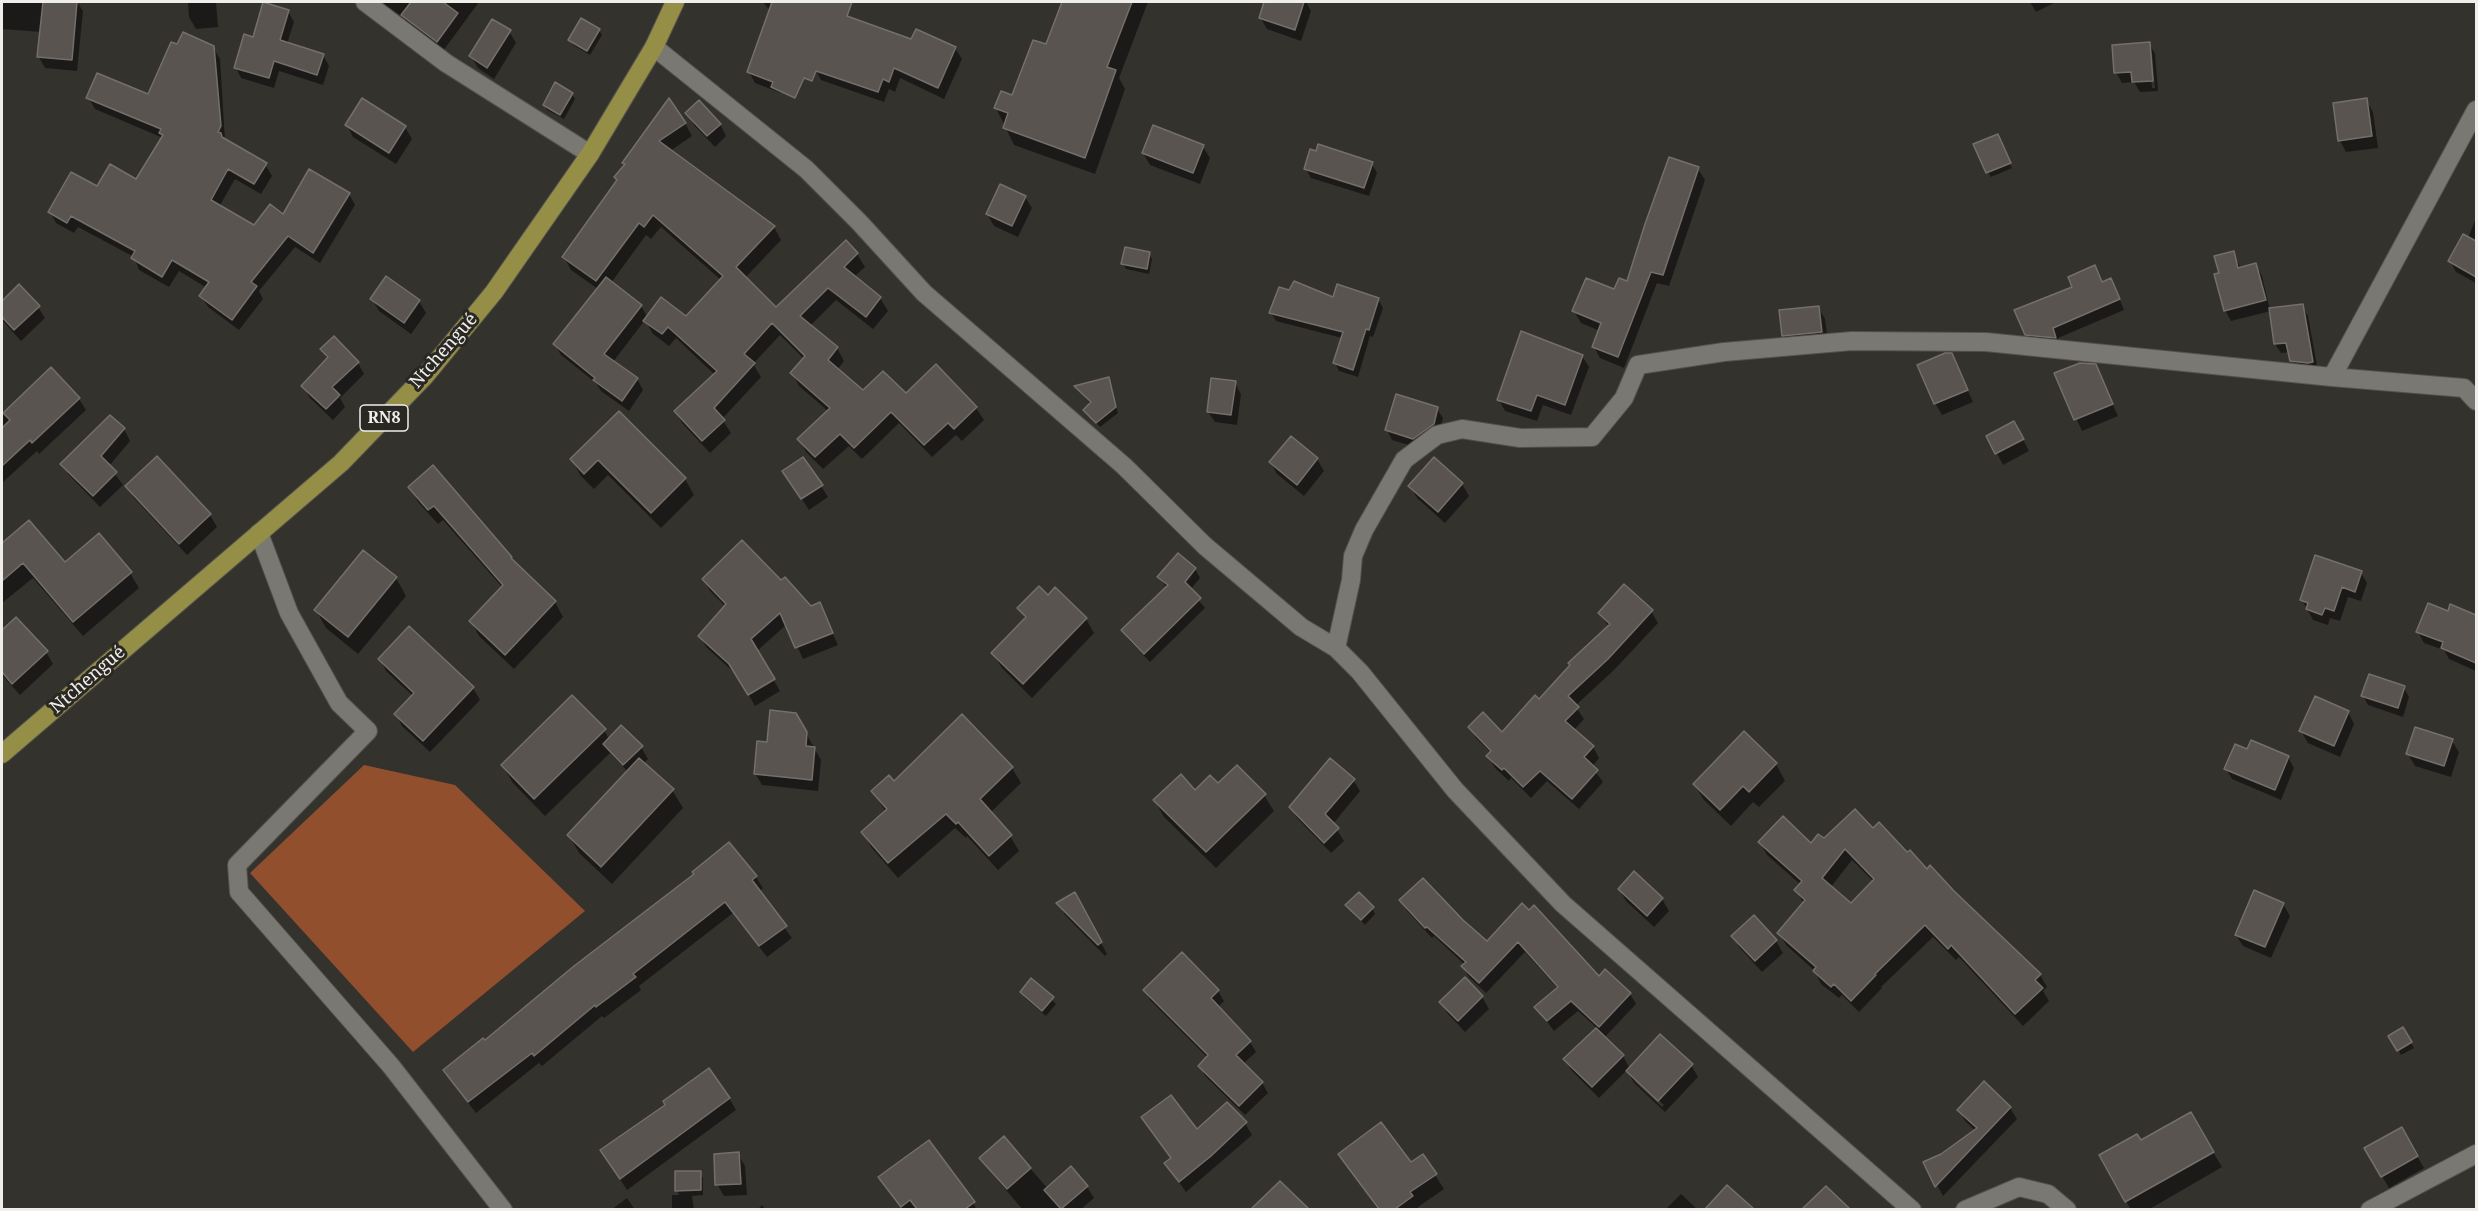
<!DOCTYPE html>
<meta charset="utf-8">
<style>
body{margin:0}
#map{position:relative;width:2478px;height:1211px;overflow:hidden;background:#34322d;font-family:"Noto Serif",serif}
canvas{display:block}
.frame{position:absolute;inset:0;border:3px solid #f0eeeb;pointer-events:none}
</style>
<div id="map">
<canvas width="2478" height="1211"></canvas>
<div class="frame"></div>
</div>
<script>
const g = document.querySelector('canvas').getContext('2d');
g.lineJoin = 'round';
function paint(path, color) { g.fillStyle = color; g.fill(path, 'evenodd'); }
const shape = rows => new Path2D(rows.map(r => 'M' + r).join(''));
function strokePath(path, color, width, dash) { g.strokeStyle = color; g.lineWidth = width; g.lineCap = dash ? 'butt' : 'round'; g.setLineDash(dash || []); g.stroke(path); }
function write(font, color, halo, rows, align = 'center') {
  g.font = font + ' "Noto Serif",serif'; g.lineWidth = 6; g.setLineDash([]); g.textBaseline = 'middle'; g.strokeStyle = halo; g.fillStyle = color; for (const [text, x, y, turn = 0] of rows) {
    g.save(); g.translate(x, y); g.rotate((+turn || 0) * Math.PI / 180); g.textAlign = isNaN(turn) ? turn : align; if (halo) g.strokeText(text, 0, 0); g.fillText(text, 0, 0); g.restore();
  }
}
paint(shape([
 [364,765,455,785,585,911,413,1052,250,873]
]), '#914f2e');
paint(shape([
 [2,2,77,2,83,11,77,71,45,68,39,57,41,32,2,29],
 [188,2,216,2,218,27,196,29,189,17],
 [381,2,479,2,443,51,409,25,404,18],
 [763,2,813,2,781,93,755,83,749,72,770,11],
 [1064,2,1148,2,1119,78,1125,89,1095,174,1014,145,996,108,1013,97,1047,46],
 [1266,2,1306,2,1311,11,1301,41,1267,29,1260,17],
 [2030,2,2056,2,2036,12],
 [288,11,294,22,287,44,323,55,329,66,323,85,279,71,274,88,241,78,236,68,254,38],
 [599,30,602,35,590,55,573,45,570,40],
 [509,31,516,43,494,79,478,68,471,56],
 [912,41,955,48,962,59,944,99,900,78,895,92,889,89,884,102,821,80,815,69],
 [2149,43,2155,54,2158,91,2140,92,2134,82,2122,83,2116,72],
 [2149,52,2152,52,2155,88,2152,88],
 [178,45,213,47,220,59,225,141,265,164,272,176,261,194,235,179,219,207,254,226,349,194,355,205,320,263,295,247,259,291,263,299,239,330,208,307,201,296,207,288,179,271,169,287,139,270,134,257,78,227,74,233,56,223,50,212,97,188,136,181,163,138,95,109,88,97,149,96],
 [572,94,575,99,564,119,547,110,544,105],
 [2366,100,2373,112,2378,148,2346,152,2340,141],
 [687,113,720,124,726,136,715,147,694,125],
 [685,123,692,136,670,151,774,227,781,240,745,278,776,310,845,242,857,254,865,267,854,277,880,298,888,311,873,329,836,300,810,326,837,348,844,361,837,370,863,392,906,395,976,408,984,420,962,441,956,435,932,457,899,423,862,459,849,446,823,469,806,452,799,439,828,411,799,386,792,373,804,359,780,335,753,364,761,377,722,419,731,433,710,453,683,424,675,412,715,375,676,338,669,346,653,334,645,320,613,362,637,379,643,390,629,411,601,391,596,383,561,355,555,345,598,289,571,270,564,257,618,182,615,177,625,165,624,163],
 [661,227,721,280,686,318,648,318,641,306,611,283,646,235,651,239],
 [347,125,405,127,412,139,396,164,353,137],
 [2000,141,2012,168,1991,177,1988,172],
 [1203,147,1210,158,1200,184,1150,165,1143,153],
 [1372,164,1377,173,1369,196,1311,178,1306,169],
 [1698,169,1705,180,1669,286,1657,283,1624,368,1600,358,1594,347,1600,331,1581,323,1574,311,1628,283],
 [1025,197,1032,208,1018,237,994,226,987,214],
 [2476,218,2476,283,2456,272,2450,261,2468,238],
 [2233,252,2241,269,2256,265,2262,276,2270,310,2302,306,2308,316,2318,371,2298,371,2290,352,2281,353,2275,344,2271,311,2231,321,2225,310,2221,274],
 [1149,254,1152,259,1149,274,1126,269,1123,264],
 [2095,267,2103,283,2116,290,2124,310,2058,338,2061,348,2032,345,2026,334],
 [19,286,38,307,45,318,21,341,2,320,2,303],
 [372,299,419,301,426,313,411,334,379,311],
 [1334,299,1378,299,1383,308,1373,337,1370,336,1358,377,1339,371,1335,363,1342,338,1276,321,1271,313],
 [1818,307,1825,319,1828,343,1791,347,1784,335],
 [322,349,358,363,364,374,340,398,345,407,333,420,310,398,303,386,328,360],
 [1951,354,1973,402,1942,415,1935,403],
 [1582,356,1589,367,1571,415,1543,405,1537,421,1505,411,1499,400],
 [2095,366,2118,416,2082,431,2056,374],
 [51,369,79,399,86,410,39,454,37,451,2,483,2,416],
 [1108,379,1118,413,1100,427,1085,410,1091,404,1076,387],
 [1235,383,1241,394,1237,425,1215,422,1208,412],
 [1437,409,1443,418,1439,434,1419,448,1392,440,1387,430],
 [619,413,685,479,694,495,661,528,608,475,594,489,581,476,572,460],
 [124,429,130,441,109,466,123,485,100,507,69,475,62,464],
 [2020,434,2029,451,2003,465,1988,436],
 [1291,438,1317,459,1324,471,1304,496,1277,474,1271,463],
 [157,458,210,515,217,527,187,555,134,498,127,486],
 [1434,459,1462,484,1469,496,1445,523,1417,498,1410,486],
 [791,483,821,486,828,497,809,510],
 [410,487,511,558,515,564,555,602,563,617,514,669,479,636,471,621,503,588,443,520,438,524,418,502],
 [28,523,64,564,130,573,139,588,83,636,33,578,2,603,2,545],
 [1178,555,1195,569,1200,578,1190,590,1205,608,1150,662,1128,639,1123,631,1167,588,1159,577],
 [2361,573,2367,583,2361,601,2348,597,2340,621,2330,618,2328,625,2313,620,2302,600],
 [396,578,406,596,358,654,326,628,316,610],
 [704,579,781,582,810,608,819,604,838,645,803,659,787,624,757,651,780,691,755,706,738,676,706,647,700,636,726,607,710,591],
 [1048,597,1086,619,1094,633,1032,698,1002,668,993,654,1026,620,1019,608],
 [2451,606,2476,616,2476,671,2449,659,2444,650,2424,643,2418,632,2448,613],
 [1651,611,1658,623,1614,670,1575,706,1584,719,1574,730,1593,747,1599,758,1592,767,1603,782,1579,809,1547,781,1531,798,1511,778,1509,781,1495,768,1488,756,1491,753,1476,738,1470,727,1502,734,1539,701,1609,627,1600,613],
 [16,619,46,652,53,664,20,695,2,675,2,632],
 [409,628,473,688,480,700,430,752,402,726,396,714,413,696,386,671,380,659],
 [2404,688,2409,697,2403,717,2368,705,2363,696],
 [2348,712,2354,724,2340,757,2308,743,2301,731],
 [795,714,821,760,818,791,762,785,755,773,768,744],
 [604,730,609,739,641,747,648,759,643,764,672,790,683,808,612,884,579,853,569,835,628,772,610,753,545,816,513,783,502,765],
 [2452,741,2459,752,2451,777,2415,766,2408,754],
 [2248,751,2288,757,2294,768,2281,800,2232,779,2226,769],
 [1776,764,1785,781,1759,807,1753,802,1731,826,1704,800,1694,784],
 [1012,768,1021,783,990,813,1010,836,1019,851,998,870,967,836,966,838,955,828,898,878,871,847,863,832,886,812,873,792,894,783],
 [1353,780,1360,791,1333,824,1344,841,1331,853,1298,819,1291,808],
 [1218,785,1264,795,1274,811,1216,868,1164,817,1155,801],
 [1873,830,1907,855,1953,892,2040,975,2047,987,2043,991,2049,1001,2023,1026,1959,957,1956,960,1933,937,1881,987,1882,988,1859,1012,1842,995,1839,998,1821,984,1815,971,1786,945,1779,933,1804,904,1796,890,1801,885,1767,855,1760,843,1811,845],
 [1852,860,1874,882,1852,906,1830,888],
 [1634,873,1662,899,1669,911,1654,927,1626,901,1619,889],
 [756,877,763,888,758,892,792,938,767,957,733,913,639,986,641,990,604,1018,602,1016,542,1066,539,1063,476,1113,452,1082,445,1070,484,1042],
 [1401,900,1462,921,1487,943,1522,905,1599,978,1630,994,1636,1004,1604,1038,1623,1056,1630,1069,1691,1065,1698,1077,1665,1112,1634,1083,1627,1070,1599,1098,1572,1071,1565,1060,1597,1028,1578,1011,1554,1031,1536,1007,1558,989,1525,952,1486,993,1469,977,1463,967,1465,965,1434,936,1432,938,1407,911],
 [1636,1079,1664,1105,1662,1107,1634,1081],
 [1058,903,1081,906,1107,954,1105,956,1065,915],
 [2283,904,2290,916,2271,958,2243,946,2236,935],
 [1347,906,1372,908,1375,914,1365,925],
 [1754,917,1776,941,1783,953,1762,972,1740,948,1733,936],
 [1182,954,1218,991,1224,1001,1218,1007,1250,1042,1256,1052,1243,1064,1262,1083,1268,1093,1245,1115,1205,1076,1200,1066,1208,1058,1150,1000,1145,990],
 [1032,980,1056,1004,1046,1016,1025,998,1022,992],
 [1482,997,1489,1009,1465,1032,1448,1014,1441,1002],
 [2402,1029,2414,1048,2401,1055,2390,1036],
 [1984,1084,2010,1108,2017,1119,1943,1196,1925,1163,1942,1155,1976,1131,1965,1121,1959,1110],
 [729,1098,736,1110,627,1190,602,1151,667,1106],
 [2190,1114,2222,1167,2148,1210,2131,1210,2101,1156,2140,1142],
 [1245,1123,1252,1135,1186,1192,1166,1164,1197,1131],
 [2401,1129,2424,1168,2389,1188,2366,1149],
 [1004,1138,1048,1189,1071,1169,1087,1187,1094,1198,1080,1210,1023,1210,988,1169,981,1158],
 [928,1142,973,1203,977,1210,903,1210,887,1189,880,1178],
 [738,1154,745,1166,747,1195,724,1196,717,1184],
 [1340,1155,1411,1164,1435,1175,1444,1189,1418,1207,1419,1210,1378,1210],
 [700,1173,703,1178,703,1195,692,1196,694,1210,672,1210,672,1195,679,1195,677,1190],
 [1280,1183,1307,1210,1256,1210,1255,1208],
 [1727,1188,1751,1210,1709,1210],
 [1681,1194,1698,1210,1665,1210],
 [627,1198,635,1210,611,1210],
 [762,1205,766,1210,757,1210]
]), '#0007');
const building = shape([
 [43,2,77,2,72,60,37,57,43,2],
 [263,2,289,10,280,40,324,54,317,75,274,61,269,78,234,68,244,34,253,37,263,2],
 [411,2,443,2,458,13,437,42,401,15,411,2],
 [772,2,852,2,847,16,911,39,916,29,956,47,938,88,894,68,889,82,883,79,878,92,816,71,812,81,804,78,795,98,771,87,773,82,747,72,772,2],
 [1062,2,1132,2,1107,67,1116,70,1085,158,1003,128,1008,113,994,108,1001,91,1012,95,1033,40,1046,44,1062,2],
 [1264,2,1304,2,1295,30,1259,18,1264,2],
 [581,18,600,29,587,51,568,40,581,18],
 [492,19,511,30,487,68,469,56,492,19],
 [183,32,214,46,221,126,218,132,221,133,222,137,267,163,254,184,228,169,211,200,254,225,270,204,283,214,309,169,350,193,313,253,288,236,251,282,257,286,232,320,199,296,209,282,172,260,162,277,131,258,135,251,71,216,67,223,48,212,71,172,97,186,110,164,136,179,163,135,159,133,161,129,86,98,97,73,148,94,171,42,177,44,183,32],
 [2150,42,2153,81,2132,82,2131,72,2114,73,2112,45,2150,42],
 [555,82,573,93,560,115,543,105,555,82],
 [362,98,406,126,389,153,345,125,362,98],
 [669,98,686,123,659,141,775,226,736,267,776,307,846,240,858,253,844,267,881,297,866,317,828,288,800,316,838,347,828,360,863,390,883,371,906,393,936,364,977,407,954,429,948,423,924,445,891,412,854,448,840,434,815,457,797,439,830,408,790,373,805,356,772,323,744,354,755,363,714,408,725,420,702,441,674,411,717,371,668,327,662,334,643,321,661,297,686,316,723,276,653,215,644,227,639,223,596,281,562,257,617,180,614,177,625,164,622,163,669,98],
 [2367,98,2372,136,2338,141,2333,103,2367,98],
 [699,100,721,124,707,136,685,113,699,100],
 [1153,125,1204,145,1193,173,1142,153,1153,125],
 [1998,134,2011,163,1986,173,1973,144,1998,134],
 [1318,144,1373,162,1364,188,1304,169,1310,149,1316,151,1318,144],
 [1669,157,1699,167,1663,275,1651,272,1618,357,1592,347,1601,323,1572,311,1586,278,1614,289,1619,278,1627,281,1645,224,1669,157],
 [1000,184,1026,196,1012,226,986,214,1000,184],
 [2463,234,2476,241,2476,277,2448,261,2463,234],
 [1125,247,1150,252,1147,269,1121,264,1125,247],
 [2234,251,2238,268,2256,263,2266,300,2224,311,2214,274,2219,273,2214,256,2234,251],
 [2095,265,2102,282,2111,278,2120,299,2053,328,2056,338,2025,335,2014,310,2072,287,2068,277,2095,265],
 [386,276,420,300,404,323,370,299,386,276],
 [606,277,642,305,604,354,638,378,622,401,593,380,595,378,553,344,606,277],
 [1294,281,1333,297,1337,284,1379,298,1369,330,1366,329,1353,370,1333,363,1343,332,1269,313,1279,287,1289,290,1294,281],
 [19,284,40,306,14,330,2,317,2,301,19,284],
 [2303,304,2313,362,2308,363,2290,361,2286,343,2274,344,2269,308,2303,304],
 [1819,306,1822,332,1782,336,1779,310,1819,306],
 [1521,331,1583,355,1565,405,1537,395,1531,411,1497,400,1521,331],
 [334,336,359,362,332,387,340,395,326,409,301,386,328,357,320,349,334,336],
 [1945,353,1952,353,1968,390,1934,404,1917,365,1945,353],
 [2080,363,2096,364,2113,404,2074,420,2054,373,2080,363],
 [51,367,80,398,32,443,30,440,2,466,2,428,10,420,3,413,51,367],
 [1109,377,1116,407,1096,423,1083,410,1091,402,1074,386,1109,377],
 [1211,378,1236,381,1231,415,1207,412,1211,378],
 [1396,394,1438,407,1434,424,1413,439,1385,430,1396,394],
 [619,411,686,478,651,513,598,460,584,474,570,459,619,411],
 [110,415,125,428,101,456,117,472,93,496,60,464,110,415],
 [2014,421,2024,439,1995,454,1986,436,2014,421],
 [1291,436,1318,458,1297,485,1269,462,1291,436],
 [157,456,211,514,179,544,125,486,157,456],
 [803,457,823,485,801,499,782,471,803,457],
 [1434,457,1463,483,1438,512,1408,486,1434,457],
 [433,465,512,557,511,558,556,601,505,655,469,621,503,585,434,506,428,510,408,487,433,465],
 [29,520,65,562,99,533,132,572,73,622,23,563,2,581,2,543,29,520],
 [742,540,781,580,785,577,811,606,820,602,833,633,795,648,780,613,751,639,775,679,748,695,729,664,698,636,726,604,702,579,742,540],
 [363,550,397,577,348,637,314,610,363,550],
 [1178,553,1196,568,1185,582,1201,598,1144,654,1121,630,1168,585,1157,577,1178,553],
 [2315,555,2362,571,2355,592,2342,587,2334,611,2325,608,2322,615,2306,609,2308,603,2300,600,2315,555],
 [1624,584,1653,610,1608,659,1568,696,1579,707,1565,721,1594,746,1584,757,1598,770,1572,799,1540,771,1523,787,1504,768,1502,770,1486,756,1491,751,1468,727,1483,712,1502,732,1535,695,1539,699,1570,665,1568,663,1610,624,1598,613,1624,584],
 [1039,586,1048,595,1055,587,1087,618,1023,684,991,653,1026,617,1017,608,1039,586],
 [2428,603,2448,611,2450,604,2476,615,2476,663,2441,648,2443,642,2416,632,2428,603],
 [16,617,48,651,12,684,2,672,2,630,16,617],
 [409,626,474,687,423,741,394,714,414,693,378,659,409,626],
 [2369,674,2405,686,2398,708,2361,696,2369,674],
 [572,695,606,729,534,799,501,765,572,695],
 [2315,696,2349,711,2334,746,2299,731,2315,696],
 [770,710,796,713,807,732,806,746,815,747,812,780,754,774,757,741,767,742,770,710],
 [962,714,1013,767,980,799,1012,835,989,856,958,822,956,824,946,814,888,863,861,832,887,809,871,791,889,775,894,781,962,714],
 [621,725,643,746,623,765,603,744,621,725],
 [2415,727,2453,739,2444,766,2406,754,2415,727],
 [1744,731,1777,763,1749,792,1743,786,1720,810,1693,784,1744,731],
 [2251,740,2289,756,2275,790,2224,769,2235,744,2247,749,2251,740],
 [639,758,674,789,601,867,567,835,639,758],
 [1330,758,1355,779,1325,814,1339,828,1324,843,1289,807,1330,758],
 [1237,765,1266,794,1206,852,1153,800,1181,774,1195,790,1210,775,1218,783,1237,765],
 [1855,809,1873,828,1879,822,1907,852,1910,850,1927,869,1930,865,1954,891,2041,974,2035,980,2043,988,2015,1014,1951,945,1948,949,1925,925,1875,974,1876,975,1851,1001,1834,984,1831,987,1813,971,1816,967,1777,933,1805,900,1794,890,1802,881,1758,842,1783,816,1811,843,1818,834,1824,838,1855,809],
 [1845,849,1874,879,1851,903,1822,878,1845,849],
 [729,842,757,876,752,880,787,926,759,946,725,902,633,974,636,977,596,1007,595,1005,534,1056,532,1053,468,1102,443,1070,483,1038,485,1040,574,966,694,874,692,872,729,842],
 [1634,871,1663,898,1647,916,1618,889,1634,871],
 [1423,878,1463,920,1487,941,1522,903,1529,910,1534,905,1599,976,1605,969,1631,993,1599,1027,1571,1001,1547,1021,1534,1007,1558,987,1518,942,1479,983,1461,966,1466,962,1427,927,1425,928,1399,900,1423,878],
 [2254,890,2284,903,2265,947,2235,935,2254,890],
 [1075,892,1102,942,1098,945,1056,903,1075,892],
 [1359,892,1374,907,1361,920,1345,905,1359,892],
 [1754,915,1777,940,1755,961,1731,936,1754,915],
 [1182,952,1219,990,1211,998,1251,1041,1236,1055,1263,1082,1239,1106,1198,1066,1208,1055,1143,990,1182,952],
 [1465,977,1483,996,1458,1021,1439,1002,1465,977],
 [1031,978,1054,997,1042,1011,1020,992,1031,978],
 [2403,1027,2412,1042,2397,1051,2388,1036,2403,1027],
 [1596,1028,1624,1055,1592,1087,1563,1059,1596,1028],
 [1660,1034,1693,1064,1658,1101,1626,1071,1660,1034],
 [709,1068,730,1098,620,1179,600,1150,665,1105,663,1101,709,1068],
 [1984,1081,2011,1107,1935,1187,1923,1162,1941,1154,1977,1128,1957,1110,1984,1081],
 [1171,1095,1197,1129,1227,1102,1247,1122,1211,1156,1179,1182,1164,1163,1171,1158,1141,1117,1171,1095],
 [2191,1112,2214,1152,2125,1202,2099,1155,2137,1134,2141,1140,2191,1112],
 [1381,1122,1411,1162,1423,1154,1437,1174,1410,1192,1413,1196,1395,1209,1379,1209,1338,1154,1381,1122],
 [2402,1127,2418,1156,2381,1177,2364,1148,2402,1127],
 [1004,1136,1031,1168,1007,1189,979,1158,1004,1136],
 [929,1140,975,1202,965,1209,917,1209,910,1200,901,1207,878,1177,929,1140],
 [739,1152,741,1184,715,1185,714,1154,739,1152],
 [1071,1166,1088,1186,1061,1209,1044,1190,1071,1166],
 [675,1171,701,1171,701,1190,675,1191,675,1171],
 [1280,1181,1309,1209,1251,1209,1280,1181],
 [1727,1185,1754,1209,1705,1209,1727,1185],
 [1826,1186,1850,1209,1802,1209,1826,1186]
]);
paint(building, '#595450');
strokePath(building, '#746f6a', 1.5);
const street = shape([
 [365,2,446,63,590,154],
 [654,47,806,169,860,223,924,293,1124,466,1205,546,1301,627,1336,648,1360,672,1455,790,1563,904,1912,1210],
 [2332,377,2476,110],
 [259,533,289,613,339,703,368,731,237,865,239,892,391,1066,503,1210],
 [1336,648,1351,580,1353,556,1364,530,1404,460,1437,435,1462,429,1520,438,1592,437,1624,398,1638,365,1724,352,1852,341,1986,342,2332,377,2464,388,2476,401],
 [1965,1210,2019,1187,2048,1194,2067,1210],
 [2370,1210,2476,1154]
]);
const primary = shape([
 [2,754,341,463,425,376,494,292,590,154,654,47,675,2]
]);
strokePath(street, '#53514d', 20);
strokePath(primary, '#53514d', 20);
strokePath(street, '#7a7872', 18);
strokePath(primary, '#958e46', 18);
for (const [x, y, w] of [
 [384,418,48]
]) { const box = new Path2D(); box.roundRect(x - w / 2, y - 13, w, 26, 4.5); g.fillStyle = '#2a2823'; g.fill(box); strokePath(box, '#f0eeeb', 1.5); }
write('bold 16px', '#f0eeeb', null, [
 ["RN8",384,418]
]);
write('18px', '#f0eeeb', '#2a2823', [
 ["Ntchengué",444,351,-49],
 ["Ntchengué",88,680,-41]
]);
</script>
